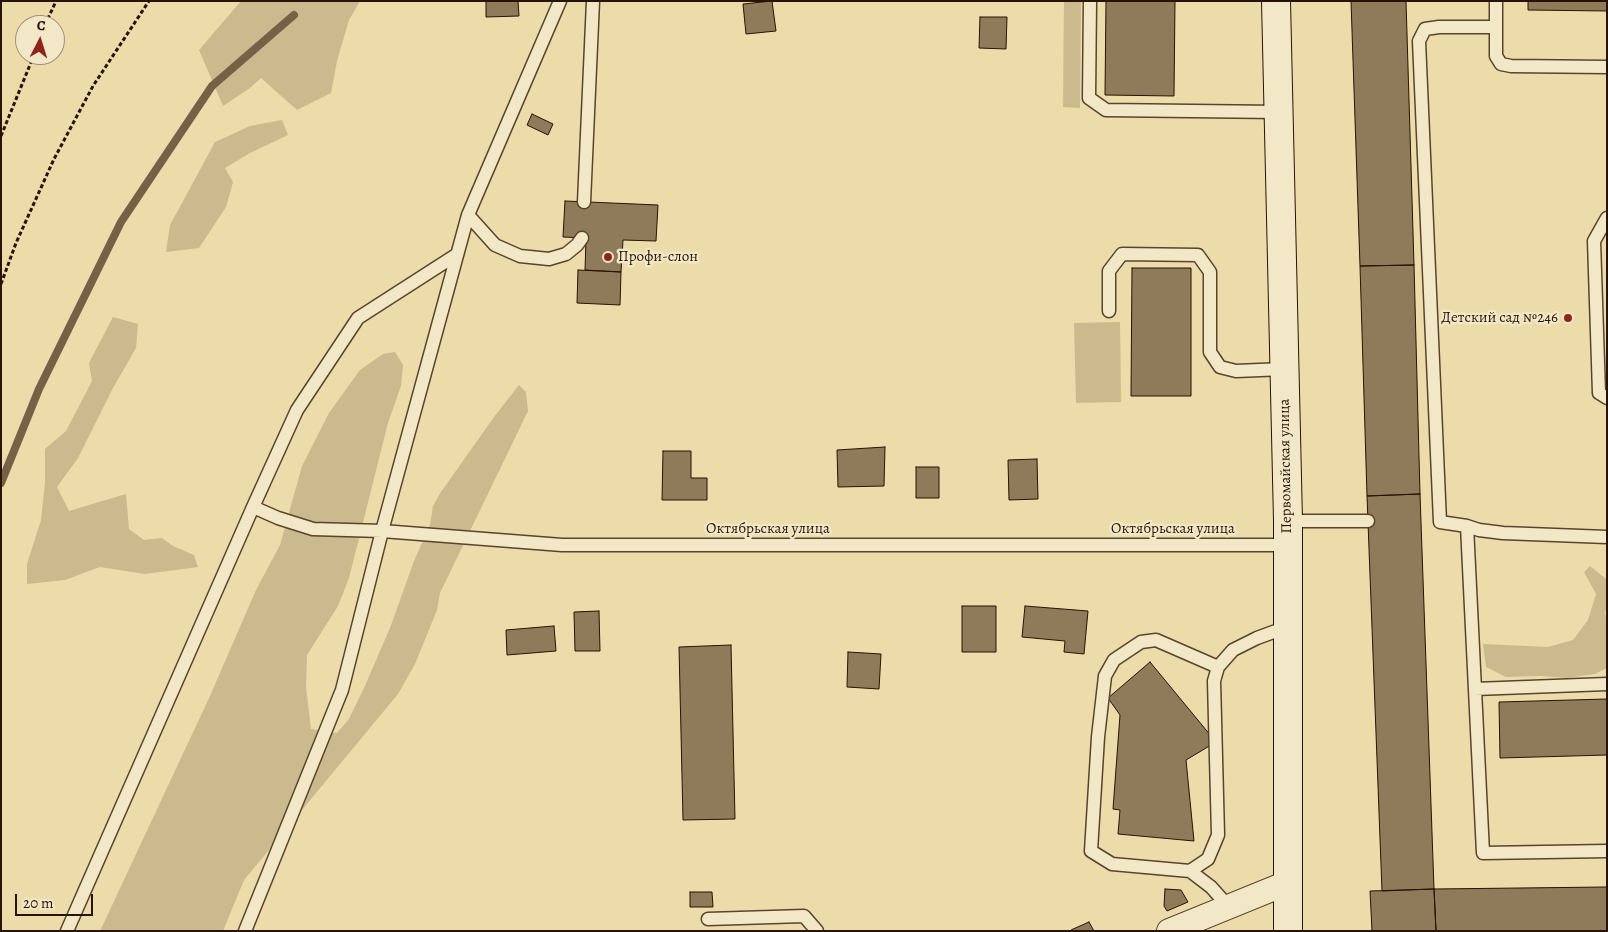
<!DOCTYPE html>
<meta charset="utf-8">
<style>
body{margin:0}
#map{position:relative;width:1608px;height:932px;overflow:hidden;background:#ebdcaa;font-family:Alegreya,serif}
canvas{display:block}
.frame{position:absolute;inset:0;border:2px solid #281204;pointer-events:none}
.north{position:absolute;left:15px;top:15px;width:50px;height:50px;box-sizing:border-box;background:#f2e8c8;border:1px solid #a1927a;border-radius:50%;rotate:5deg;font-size:14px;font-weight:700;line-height:20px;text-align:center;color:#281204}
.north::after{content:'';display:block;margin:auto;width:18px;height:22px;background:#8f2418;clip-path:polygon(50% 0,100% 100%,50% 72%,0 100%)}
.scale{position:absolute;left:15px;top:894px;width:78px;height:22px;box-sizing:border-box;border:2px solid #281204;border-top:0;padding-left:6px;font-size:15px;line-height:18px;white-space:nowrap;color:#281204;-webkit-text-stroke:4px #f2e8c8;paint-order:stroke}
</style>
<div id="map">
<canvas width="1608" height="932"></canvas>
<div class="frame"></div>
<div class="north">С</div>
<div class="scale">20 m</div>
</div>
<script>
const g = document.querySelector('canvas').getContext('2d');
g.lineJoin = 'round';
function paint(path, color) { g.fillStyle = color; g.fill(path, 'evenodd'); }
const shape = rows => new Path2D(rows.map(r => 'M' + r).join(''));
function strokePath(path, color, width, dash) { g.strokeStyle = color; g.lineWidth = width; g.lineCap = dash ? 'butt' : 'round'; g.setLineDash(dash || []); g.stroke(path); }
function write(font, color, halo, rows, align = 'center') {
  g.font = font + ' Alegreya,serif'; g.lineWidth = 4.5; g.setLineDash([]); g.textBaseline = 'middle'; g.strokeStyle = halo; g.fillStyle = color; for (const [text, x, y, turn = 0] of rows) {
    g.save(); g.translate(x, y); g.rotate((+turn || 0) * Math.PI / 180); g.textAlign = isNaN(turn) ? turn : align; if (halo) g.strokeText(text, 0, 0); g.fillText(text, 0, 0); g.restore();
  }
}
paint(shape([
 [241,1,360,1,349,20,337,61,331,93,297,110,261,78,250,88,223,106,199,50],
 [1064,1,1081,1,1080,108,1063,107],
 [282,120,288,135,250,153,225,168,233,182,226,207,199,248,166,252,170,225,215,142,250,126],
 [113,317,138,324,136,348,113,388,78,458,57,487,69,511,126,494,129,529,144,540,162,538,173,546,194,555,198,567,145,574,100,567,65,580,27,584,27,564,41,520,45,483,45,449,66,431,92,381,89,363],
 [1120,322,1121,402,1076,403,1074,323],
 [395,352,403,365,401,386,388,423,349,578,338,606,307,655,306,687,311,729,337,733,349,719,364,688,390,628,414,561,430,525,433,506,441,492,494,417,519,385,526,392,528,411,440,593,437,610,415,664,398,694,244,880,223,931,100,931,210,696,256,590,280,545,302,466,329,413,360,370,383,354],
 [1590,566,1605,578,1607,581,1607,609,1605,612,1607,623,1607,668,1595,674,1567,678,1540,676,1506,677,1486,667,1483,644,1548,647,1573,640,1588,620,1596,594,1584,572]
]), '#caba8e');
strokePath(shape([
 [1,483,39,389,121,222,212,86,294,15]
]), '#756246', 8);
const building = shape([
 [486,1,518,1,519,16,486,17,486,1],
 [772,1,776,31,746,34,743,4,772,1],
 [1106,1,1175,1,1174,96,1105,95,1106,1],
 [1351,1,1406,1,1414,265,1360,266,1351,1],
 [1528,1,1607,1,1607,11,1528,10,1528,1],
 [980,17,1007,17,1006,49,979,48,980,17],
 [532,114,553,124,548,135,527,125,532,114],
 [565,201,658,205,656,241,623,240,621,272,585,270,586,238,563,237,565,201],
 [1414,265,1420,494,1367,496,1360,266,1414,265],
 [1132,268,1191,268,1191,396,1131,396,1132,268],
 [578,270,621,272,620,305,577,303,578,270],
 [885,447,884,486,838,487,837,450,885,447],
 [663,451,691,451,691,478,707,478,707,500,662,500,663,451],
 [1037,459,1038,499,1009,500,1008,460,1037,459],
 [916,467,939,467,939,498,916,498,916,467],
 [1420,494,1434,889,1382,891,1367,496,1420,494],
 [962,606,996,606,996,652,962,652,962,606],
 [1025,606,1088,611,1084,654,1064,652,1065,641,1022,637,1025,606],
 [599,611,600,651,575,651,574,612,599,611],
 [554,626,556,651,507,655,506,630,554,626],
 [731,645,735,819,683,820,679,647,731,645],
 [848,652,881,654,879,689,847,687,848,652],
 [1150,662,1216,742,1186,760,1194,841,1118,834,1120,810,1113,809,1120,715,1108,698,1150,662],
 [1607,699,1607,755,1500,758,1499,702,1607,699],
 [1607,887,1607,931,1436,931,1434,889,1607,887],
 [1165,889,1181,890,1188,902,1167,911,1164,906,1165,889],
 [1434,889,1436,931,1372,931,1370,891,1434,889],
 [690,892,712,892,713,907,690,907,690,892],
 [1089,922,1094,931,1072,931,1071,930,1089,922]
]);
paint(building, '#8d7b5a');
strokePath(building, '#281204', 1);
const lane = shape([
 [1090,1,1089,98,1106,110,1278,112],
 [1496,1,1496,56,1501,64,1511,66,1607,67],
 [1496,27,1439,27,1425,29,1419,41,1440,522,1467,526,1479,530,1503,533,1607,537],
 [584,202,593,1],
 [468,215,495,245,520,256,549,259,566,254,577,245,582,238],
 [1607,218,1594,241,1599,393,1607,398],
 [1109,311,1109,271,1122,254,1198,255,1210,272,1210,352,1220,367,1236,371,1284,369],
 [253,507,278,518,313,529,382,531,562,545,1288,545],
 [1288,521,1368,521],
 [1467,526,1483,853,1607,851],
 [1218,667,1156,640,1141,642,1114,660,1105,676,1098,737,1091,851,1112,864,1190,871,1211,887,1228,906],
 [1475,689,1607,684],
 [1190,871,1208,859,1218,835,1214,681,1218,667,1233,650,1257,638,1287,627],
 [708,919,804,916,817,931],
 [67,931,253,507,297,410,358,318,456,255],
 [245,931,342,690,382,531,468,215,560,1]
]);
const street = shape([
 [1169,931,1287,883]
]);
const secondary = shape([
 [1276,1,1288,521,1288,931]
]);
strokePath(lane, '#59442e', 15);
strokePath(street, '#59442e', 26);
strokePath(secondary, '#281204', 30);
strokePath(shape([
 [45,25,56,1],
 [1,136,34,55],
 [1,284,16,243,54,159,93,86,149,1]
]), '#281204', 3, [4, 2.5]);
strokePath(lane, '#f2e8c8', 12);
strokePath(street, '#f2e8c8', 24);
strokePath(secondary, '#f2e8c8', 28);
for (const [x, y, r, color] of [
 [608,257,5,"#8f2418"],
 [1568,318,5,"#8f2418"]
]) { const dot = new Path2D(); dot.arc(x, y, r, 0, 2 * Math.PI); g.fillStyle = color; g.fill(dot); strokePath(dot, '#f2e8c8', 2); }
write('15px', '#281204', '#f2e8c8', [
 ["Профи-слон",618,257],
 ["Детский сад №246",1558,318,"right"]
], 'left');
write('15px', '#281204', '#f2e8c8', [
 ["Первомайская улица",1286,466,-91],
 ["Октябрьская улица",768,529],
 ["Октябрьская улица",1173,529]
]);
</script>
